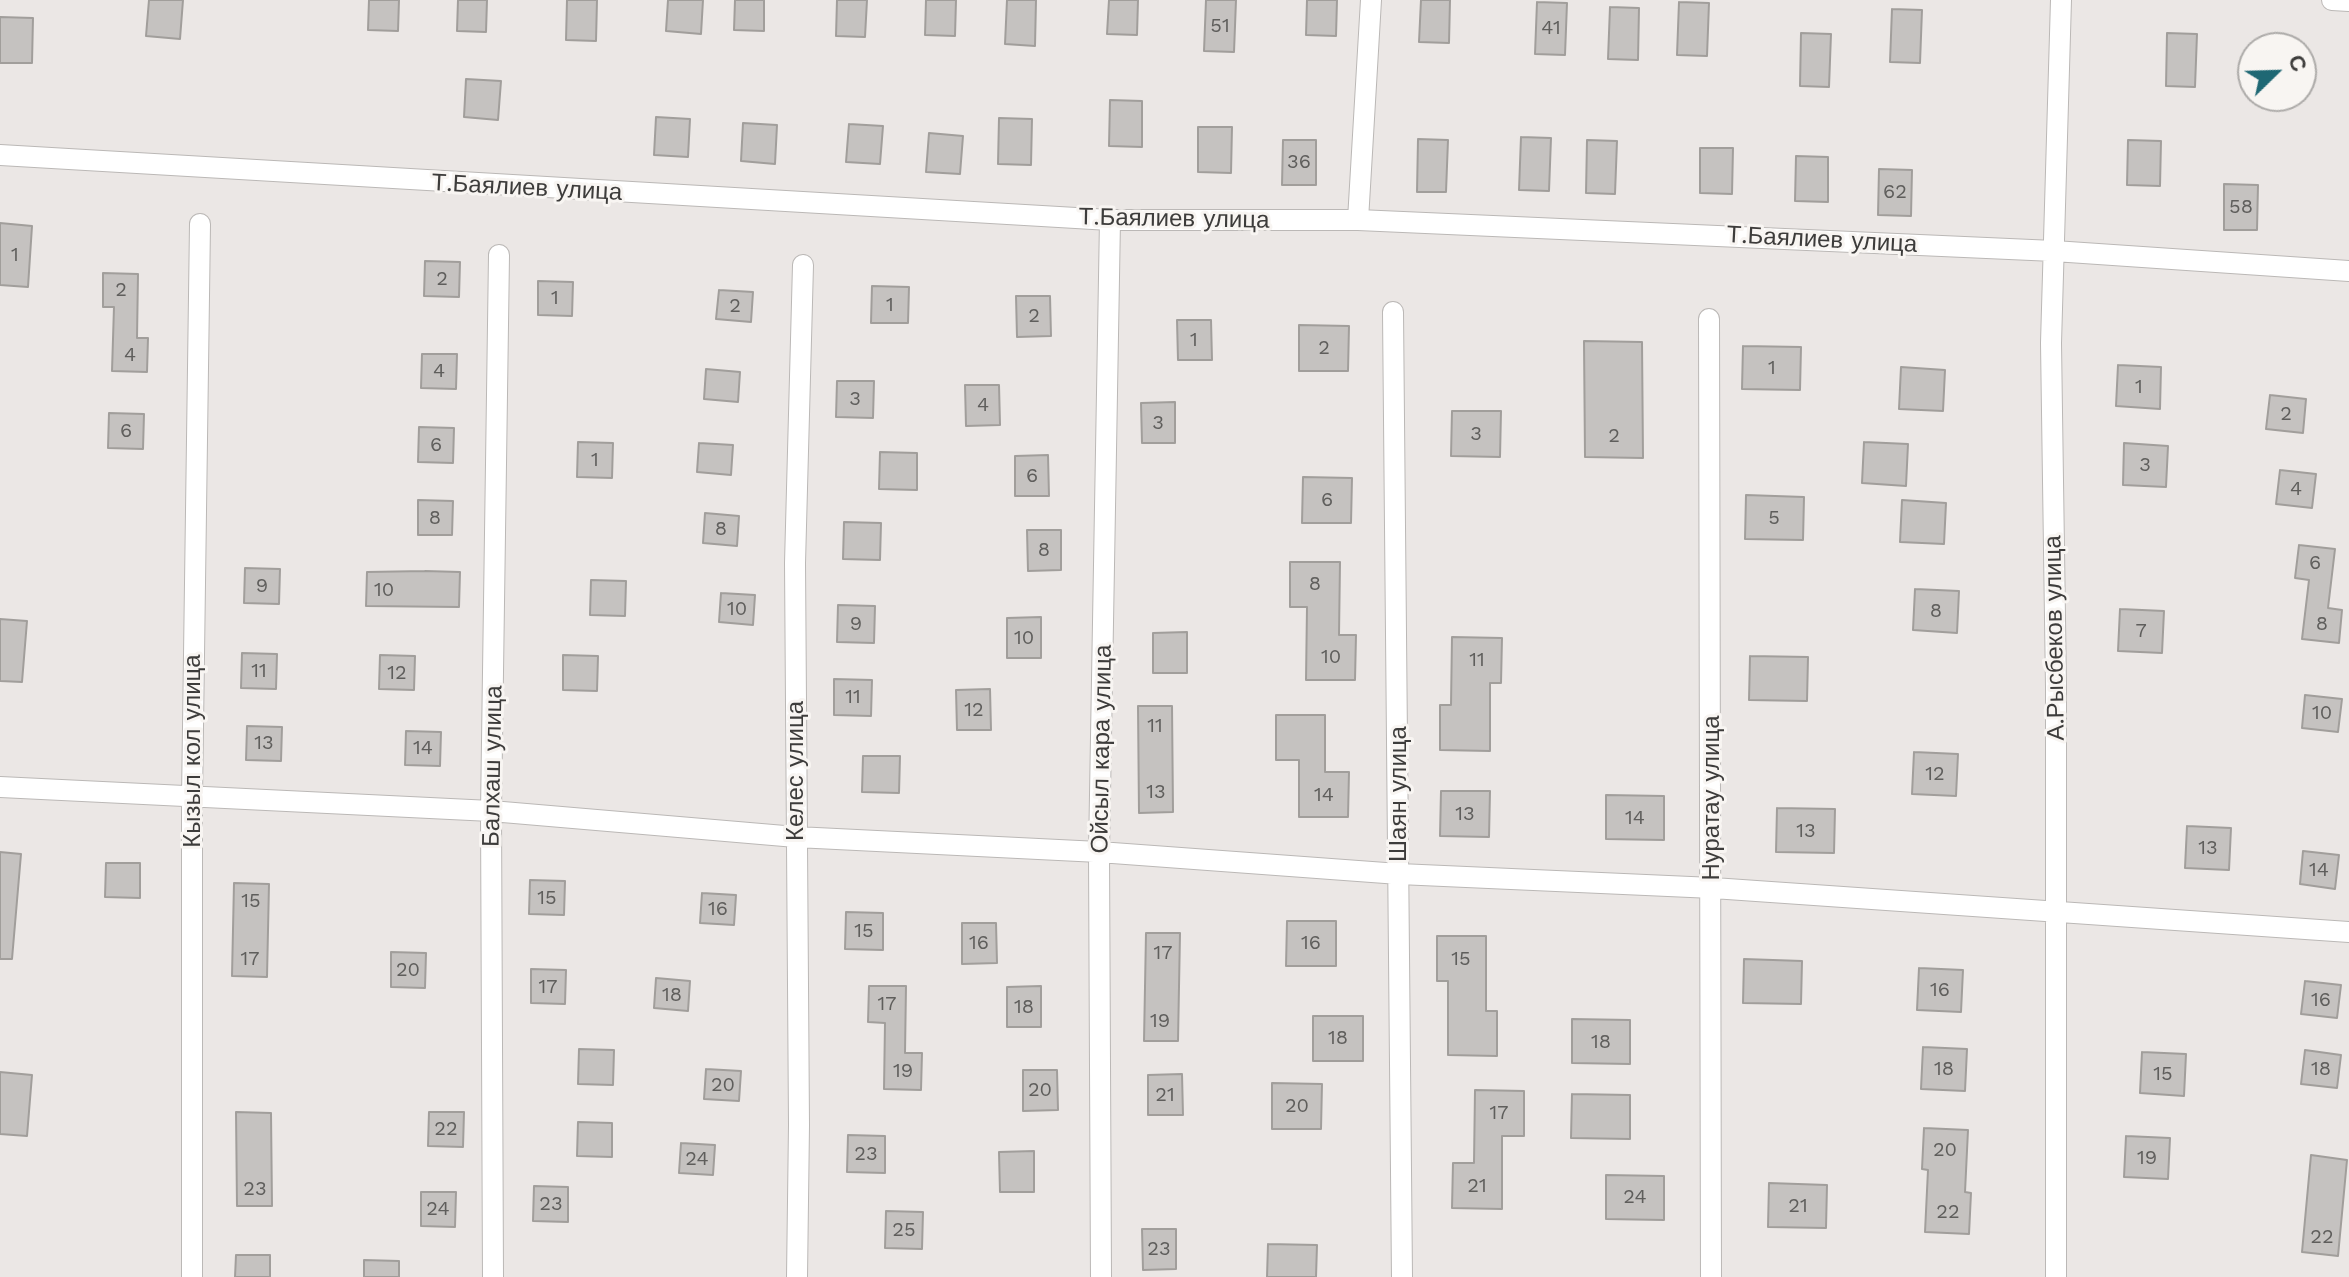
<!DOCTYPE html>
<meta charset="utf-8">
<style>
body{margin:0}
#map{position:relative;width:2349px;height:1277px;overflow:hidden;background:#ebe7e5;font-family:"Work Sans",sans-serif}
canvas{display:block}
.north{position:absolute;left:2237px;top:32px;width:80px;height:80px;box-sizing:border-box;background:#f8f5f2;border:2px solid #adaba9;border-radius:50%;rotate:67deg;font-size:22px;font-weight:700;line-height:32px;text-align:center;color:#3d3c3b}
.north::after{content:'';display:block;margin:auto;width:28px;height:36px;background:#1f6874;clip-path:polygon(50% 0,100% 100%,50% 72%,0 100%)}
</style>
<div id="map">
<canvas width="2349" height="1277"></canvas>
<div class="north">С</div>
</div>
<script>
const g = document.querySelector('canvas').getContext('2d');
g.lineJoin = 'round';
function paint(path, color) { g.fillStyle = color; g.fill(path, 'evenodd'); }
const shape = rows => new Path2D(rows.map(r => 'M' + r).join(''));
function strokePath(path, color, width, dash) { g.strokeStyle = color; g.lineWidth = width; g.lineCap = dash ? 'butt' : 'round'; g.setLineDash(dash || []); g.stroke(path); }
function write(font, color, halo, rows, align = 'center') {
  g.font = font + ' "Work Sans",sans-serif'; g.lineWidth = 6; g.setLineDash([]); g.textBaseline = 'middle'; g.strokeStyle = halo; g.fillStyle = color; for (const [text, x, y, turn = 0] of rows) {
    g.save(); g.translate(x, y); g.rotate((+turn || 0) * Math.PI / 180); g.textAlign = isNaN(turn) ? turn : align; if (halo) g.strokeText(text, 0, 0); g.fillText(text, 0, 0); g.restore();
  }
}
const building = shape([
 [149,0,183,0,180,39,146,36,149,0],
 [369,0,399,0,398,31,368,30,369,0],
 [458,0,487,0,486,32,457,31,458,0],
 [567,0,597,0,596,41,566,40,567,0],
 [668,0,703,0,701,34,666,31,668,0],
 [735,0,764,0,764,31,734,30,735,0],
 [837,0,867,0,865,37,836,36,837,0],
 [926,0,956,0,955,36,925,35,926,0],
 [1007,0,1036,0,1035,46,1005,44,1007,0],
 [1109,0,1138,0,1137,35,1107,34,1109,0],
 [1206,0,1236,0,1234,52,1204,51,1206,0],
 [1307,0,1337,0,1336,36,1306,35,1307,0],
 [1421,0,1450,0,1449,43,1419,42,1421,0],
 [1537,2,1567,3,1565,55,1535,54,1537,2],
 [1679,2,1709,3,1707,56,1677,55,1679,2],
 [1610,7,1639,8,1638,60,1608,59,1610,7],
 [1892,9,1922,10,1920,63,1890,62,1892,9],
 [0,17,33,18,32,63,0,63,0,17],
 [1801,33,1831,34,1829,87,1800,86,1801,33],
 [2167,33,2197,34,2195,87,2166,86,2167,33],
 [466,79,501,81,498,120,464,117,466,79],
 [1110,100,1142,101,1142,147,1109,146,1110,100],
 [656,117,690,119,688,157,654,155,656,117],
 [999,118,1032,119,1031,165,998,164,999,118],
 [743,123,777,125,775,164,741,161,743,123],
 [849,124,883,126,880,164,846,162,849,124],
 [1198,127,1232,127,1231,173,1198,172,1198,127],
 [929,133,963,136,960,174,926,172,929,133],
 [1521,137,1551,138,1549,191,1519,190,1521,137],
 [1418,139,1448,140,1446,192,1417,192,1418,139],
 [1283,140,1316,140,1316,185,1282,185,1283,140],
 [1587,140,1617,141,1615,194,1586,193,1587,140],
 [2128,140,2161,141,2160,186,2127,185,2128,140],
 [1700,148,1733,148,1732,194,1700,193,1700,148],
 [1796,156,1828,157,1828,202,1795,201,1796,156],
 [1879,169,1912,170,1911,216,1878,215,1879,169],
 [2224,184,2258,185,2257,230,2224,230,2224,184],
 [0,223,32,226,28,287,0,285,0,223],
 [425,261,460,262,459,297,424,296,425,261],
 [103,273,138,274,137,338,148,338,147,372,112,371,114,307,103,307,103,273],
 [538,281,573,282,572,316,538,315,538,281],
 [872,286,909,287,908,323,871,323,872,286],
 [719,290,753,292,751,322,716,319,719,290],
 [1016,296,1050,296,1051,336,1017,337,1016,296],
 [1177,320,1211,320,1212,360,1178,360,1177,320],
 [1299,325,1349,326,1348,371,1299,371,1299,325],
 [1584,341,1642,342,1643,458,1585,457,1584,341],
 [1743,346,1801,347,1800,390,1742,389,1743,346],
 [422,354,457,354,456,389,421,388,422,354],
 [2118,365,2161,367,2160,409,2116,406,2118,365],
 [1901,367,1945,370,1943,411,1899,409,1901,367],
 [706,369,740,372,738,402,704,399,706,369],
 [837,381,874,381,873,418,836,417,837,381],
 [965,385,999,385,1000,425,966,426,965,385],
 [2270,395,2306,399,2303,433,2266,429,2270,395],
 [1175,402,1175,443,1142,443,1141,403,1175,402],
 [1452,411,1501,411,1500,457,1451,456,1452,411],
 [109,413,144,414,143,449,108,448,109,413],
 [419,427,454,428,453,463,418,462,419,427],
 [578,442,613,443,612,478,577,477,578,442],
 [1864,442,1908,444,1906,486,1862,483,1864,442],
 [699,443,733,445,731,475,697,472,699,443],
 [2124,443,2168,446,2166,487,2123,485,2124,443],
 [880,452,917,453,917,490,879,489,880,452],
 [1048,455,1049,496,1015,496,1015,456,1048,455],
 [2280,470,2316,474,2312,508,2276,504,2280,470],
 [1303,477,1352,478,1351,523,1302,523,1303,477],
 [1746,495,1804,497,1803,540,1745,539,1746,495],
 [418,500,453,501,452,535,418,535,418,500],
 [1902,500,1946,503,1944,544,1900,542,1902,500],
 [705,513,739,516,737,546,703,543,705,513],
 [844,522,881,523,880,560,843,559,844,522],
 [1027,530,1061,530,1061,570,1028,571,1027,530],
 [2299,545,2335,549,2328,608,2342,610,2339,643,2302,639,2309,580,2295,578,2299,545],
 [1290,562,1340,562,1339,635,1356,635,1355,680,1306,680,1307,607,1290,607,1290,562],
 [245,568,280,569,279,604,244,603,245,568],
 [425,571,460,572,459,607,366,606,367,572,425,571],
 [591,580,626,581,625,616,590,615,591,580],
 [1915,589,1959,591,1957,633,1913,630,1915,589],
 [721,593,755,595,753,625,719,622,721,593],
 [838,605,875,606,874,643,837,642,838,605],
 [2120,609,2164,611,2162,653,2118,651,2120,609],
 [1041,617,1041,658,1007,658,1007,618,1041,617],
 [0,619,27,621,22,682,0,681,0,619],
 [1187,632,1187,673,1153,673,1153,633,1187,632],
 [1452,637,1502,638,1501,683,1490,683,1490,751,1440,750,1440,705,1451,705,1452,637],
 [242,653,277,654,276,689,241,688,242,653],
 [380,655,415,656,414,690,379,689,380,655],
 [563,655,598,656,597,691,563,690,563,655],
 [1750,656,1808,657,1807,701,1749,700,1750,656],
 [834,679,872,680,871,716,834,715,834,679],
 [990,689,991,730,957,730,956,690,990,689],
 [2305,695,2342,699,2338,732,2302,728,2305,695],
 [1138,706,1172,706,1173,812,1139,813,1138,706],
 [1276,715,1325,715,1325,772,1349,772,1348,817,1299,817,1299,760,1276,760,1276,715],
 [247,726,282,727,281,761,246,760,247,726],
 [406,731,441,732,440,766,405,765,406,731],
 [1914,752,1958,754,1956,796,1912,794,1914,752],
 [863,756,900,756,899,793,862,792,863,756],
 [1441,791,1490,791,1489,837,1440,836,1441,791],
 [1606,795,1664,796,1664,840,1606,839,1606,795],
 [1777,808,1835,809,1834,853,1776,852,1777,808],
 [2187,826,2231,828,2229,870,2185,868,2187,826],
 [2303,851,2339,855,2335,889,2300,884,2303,851],
 [0,852,21,854,12,959,0,959,0,852],
 [106,863,140,863,140,898,105,897,106,863],
 [530,880,565,881,564,915,529,914,530,880],
 [234,883,269,884,267,977,232,976,234,883],
 [702,893,736,895,734,925,700,923,702,893],
 [846,912,883,913,883,950,845,949,846,912],
 [1287,921,1336,921,1336,966,1286,966,1287,921],
 [962,923,996,923,997,963,962,964,962,923],
 [1146,933,1180,933,1178,1041,1144,1041,1146,933],
 [1437,936,1486,936,1486,1011,1497,1011,1497,1056,1448,1055,1448,981,1437,981,1437,936],
 [391,952,426,953,425,988,391,987,391,952],
 [1744,959,1802,961,1801,1004,1743,1003,1744,959],
 [1919,968,1963,970,1961,1012,1917,1010,1919,968],
 [531,969,566,970,565,1004,531,1003,531,969],
 [656,978,690,981,688,1011,654,1008,656,978],
 [2305,981,2341,985,2337,1018,2301,1014,2305,981],
 [869,986,906,986,905,1053,922,1053,921,1090,884,1089,885,1023,868,1022,869,986],
 [1041,986,1041,1027,1007,1027,1007,987,1041,986],
 [1313,1016,1363,1016,1363,1061,1313,1061,1313,1016],
 [1572,1019,1630,1020,1630,1064,1572,1063,1572,1019],
 [1923,1047,1967,1049,1965,1091,1921,1089,1923,1047],
 [579,1049,614,1050,613,1085,578,1084,579,1049],
 [2305,1050,2341,1055,2337,1088,2301,1084,2305,1050],
 [2142,1052,2186,1054,2184,1096,2140,1093,2142,1052],
 [706,1069,741,1071,739,1101,704,1099,706,1069],
 [1023,1070,1057,1070,1058,1110,1023,1111,1023,1070],
 [0,1072,32,1075,27,1136,0,1134,0,1072],
 [1182,1074,1183,1115,1148,1115,1148,1075,1182,1074],
 [1272,1083,1322,1084,1321,1129,1272,1129,1272,1083],
 [1475,1090,1524,1091,1524,1136,1502,1136,1502,1209,1452,1208,1453,1163,1474,1163,1475,1090],
 [1572,1094,1630,1095,1630,1139,1571,1138,1572,1094],
 [236,1112,271,1113,272,1206,237,1206,236,1112],
 [429,1112,464,1112,463,1147,428,1146,429,1112],
 [578,1122,612,1123,612,1157,577,1156,578,1122],
 [1924,1128,1968,1130,1965,1192,1971,1193,1969,1234,1925,1232,1928,1170,1922,1169,1924,1128],
 [848,1135,885,1136,885,1173,847,1172,848,1135],
 [2126,1136,2170,1138,2168,1179,2124,1177,2126,1136],
 [681,1143,715,1145,713,1175,679,1173,681,1143],
 [1034,1151,1034,1192,1000,1192,999,1152,1034,1151],
 [2311,1155,2347,1160,2338,1256,2302,1252,2311,1155],
 [1606,1175,1664,1176,1664,1220,1606,1219,1606,1175],
 [1769,1183,1827,1185,1826,1228,1768,1227,1769,1183],
 [534,1186,568,1187,568,1222,533,1221,534,1186],
 [421,1192,456,1192,455,1227,421,1226,421,1192],
 [886,1211,923,1212,922,1249,885,1248,886,1211],
 [1142,1229,1176,1229,1176,1269,1143,1270,1142,1229],
 [1268,1244,1317,1245,1316,1277,1267,1277,1268,1244],
 [236,1255,270,1255,270,1277,235,1277,236,1255],
 [364,1260,399,1261,399,1277,364,1277,364,1260]
]);
paint(building, '#c5c2c0');
strokePath(building, '#a19e9b', 2);
const minor = shape([
 [2332,0,2349,1],
 [0,155,1110,220,1358,220,2054,251,2349,271],
 [1358,220,1371,0],
 [1393,312,1402,1277],
 [1709,319,1711,1277],
 [0,787,491,811,796,837,1099,852,1399,874,1713,888,2349,932],
 [192,1277,192,798,200,224],
 [493,1277,491,811,499,255],
 [797,1277,799,1125,795,563,803,265],
 [1101,1277,1099,852,1110,220],
 [2056,1277,2056,687,2051,343,2061,0]
]);
strokePath(minor, '#bbb8b6', 22);
strokePath(minor, '#fff', 20);
write('20px', '#5f5e5c', null, [
 ["51",1220,26],
 ["41",1551,28],
 ["36",1299,162],
 ["62",1895,192],
 ["58",2241,207],
 ["1",15,255],
 ["2",442,279],
 ["2",121,290],
 ["1",555,298],
 ["1",890,305],
 ["2",735,306],
 ["2",1034,316],
 ["1",1194,340],
 ["2",1324,348],
 ["4",130,355],
 ["1",1772,368],
 ["4",439,371],
 ["1",2139,387],
 ["3",855,399],
 ["4",983,405],
 ["2",2286,414],
 ["3",1158,423],
 ["6",126,431],
 ["3",1476,434],
 ["2",1614,436],
 ["6",436,445],
 ["1",595,460],
 ["3",2145,465],
 ["6",1032,476],
 ["4",2296,489],
 ["6",1327,500],
 ["8",435,518],
 ["5",1774,518],
 ["8",721,529],
 ["8",1044,550],
 ["6",2315,563],
 ["8",1315,584],
 ["9",262,586],
 ["10",384,590],
 ["10",737,609],
 ["8",1936,611],
 ["9",856,624],
 ["8",2322,624],
 ["7",2141,631],
 ["10",1024,638],
 ["10",1331,657],
 ["11",1477,660],
 ["11",259,671],
 ["12",397,673],
 ["11",853,697],
 ["12",974,710],
 ["10",2322,713],
 ["11",1155,726],
 ["13",264,743],
 ["14",423,748],
 ["12",1935,774],
 ["13",1156,792],
 ["14",1324,795],
 ["13",1465,814],
 ["14",1635,818],
 ["13",1806,831],
 ["13",2208,848],
 ["14",2319,870],
 ["15",547,898],
 ["15",251,901],
 ["16",718,909],
 ["15",864,931],
 ["16",979,943],
 ["16",1311,943],
 ["17",1163,953],
 ["17",250,959],
 ["15",1461,959],
 ["20",408,970],
 ["17",548,987],
 ["16",1940,990],
 ["18",672,995],
 ["16",2321,1000],
 ["17",887,1004],
 ["18",1024,1007],
 ["19",1160,1021],
 ["18",1338,1038],
 ["18",1601,1042],
 ["18",1944,1069],
 ["18",2321,1069],
 ["19",903,1071],
 ["15",2163,1074],
 ["20",723,1085],
 ["20",1040,1090],
 ["21",1165,1095],
 ["20",1297,1106],
 ["17",1499,1113],
 ["22",446,1129],
 ["20",1945,1150],
 ["23",866,1154],
 ["19",2147,1158],
 ["24",697,1159],
 ["21",1477,1186],
 ["23",255,1189],
 ["24",1635,1197],
 ["23",551,1204],
 ["21",1798,1206],
 ["24",438,1209],
 ["22",1948,1212],
 ["25",904,1230],
 ["22",2322,1237],
 ["23",1159,1249]
]);
write('24px', '#3d3c3b', '#f8f5f2', [
 ["Т.Баялиев улица",527,188,3],
 ["Т.Баялиев улица",1174,219,1],
 ["Т.Баялиев улица",1822,240,3],
 ["А.Рысбеков улица",2055,638,-91],
 ["Ойсыл кара улица",1102,749,-89],
 ["Кызыл кол улица",193,751,-90],
 ["Балхаш улица",493,766,-89],
 ["Келес улица",796,771,-90],
 ["Шаян улица",1399,794,-90],
 ["Нуратау улица",1712,798,-90]
]);
</script>
